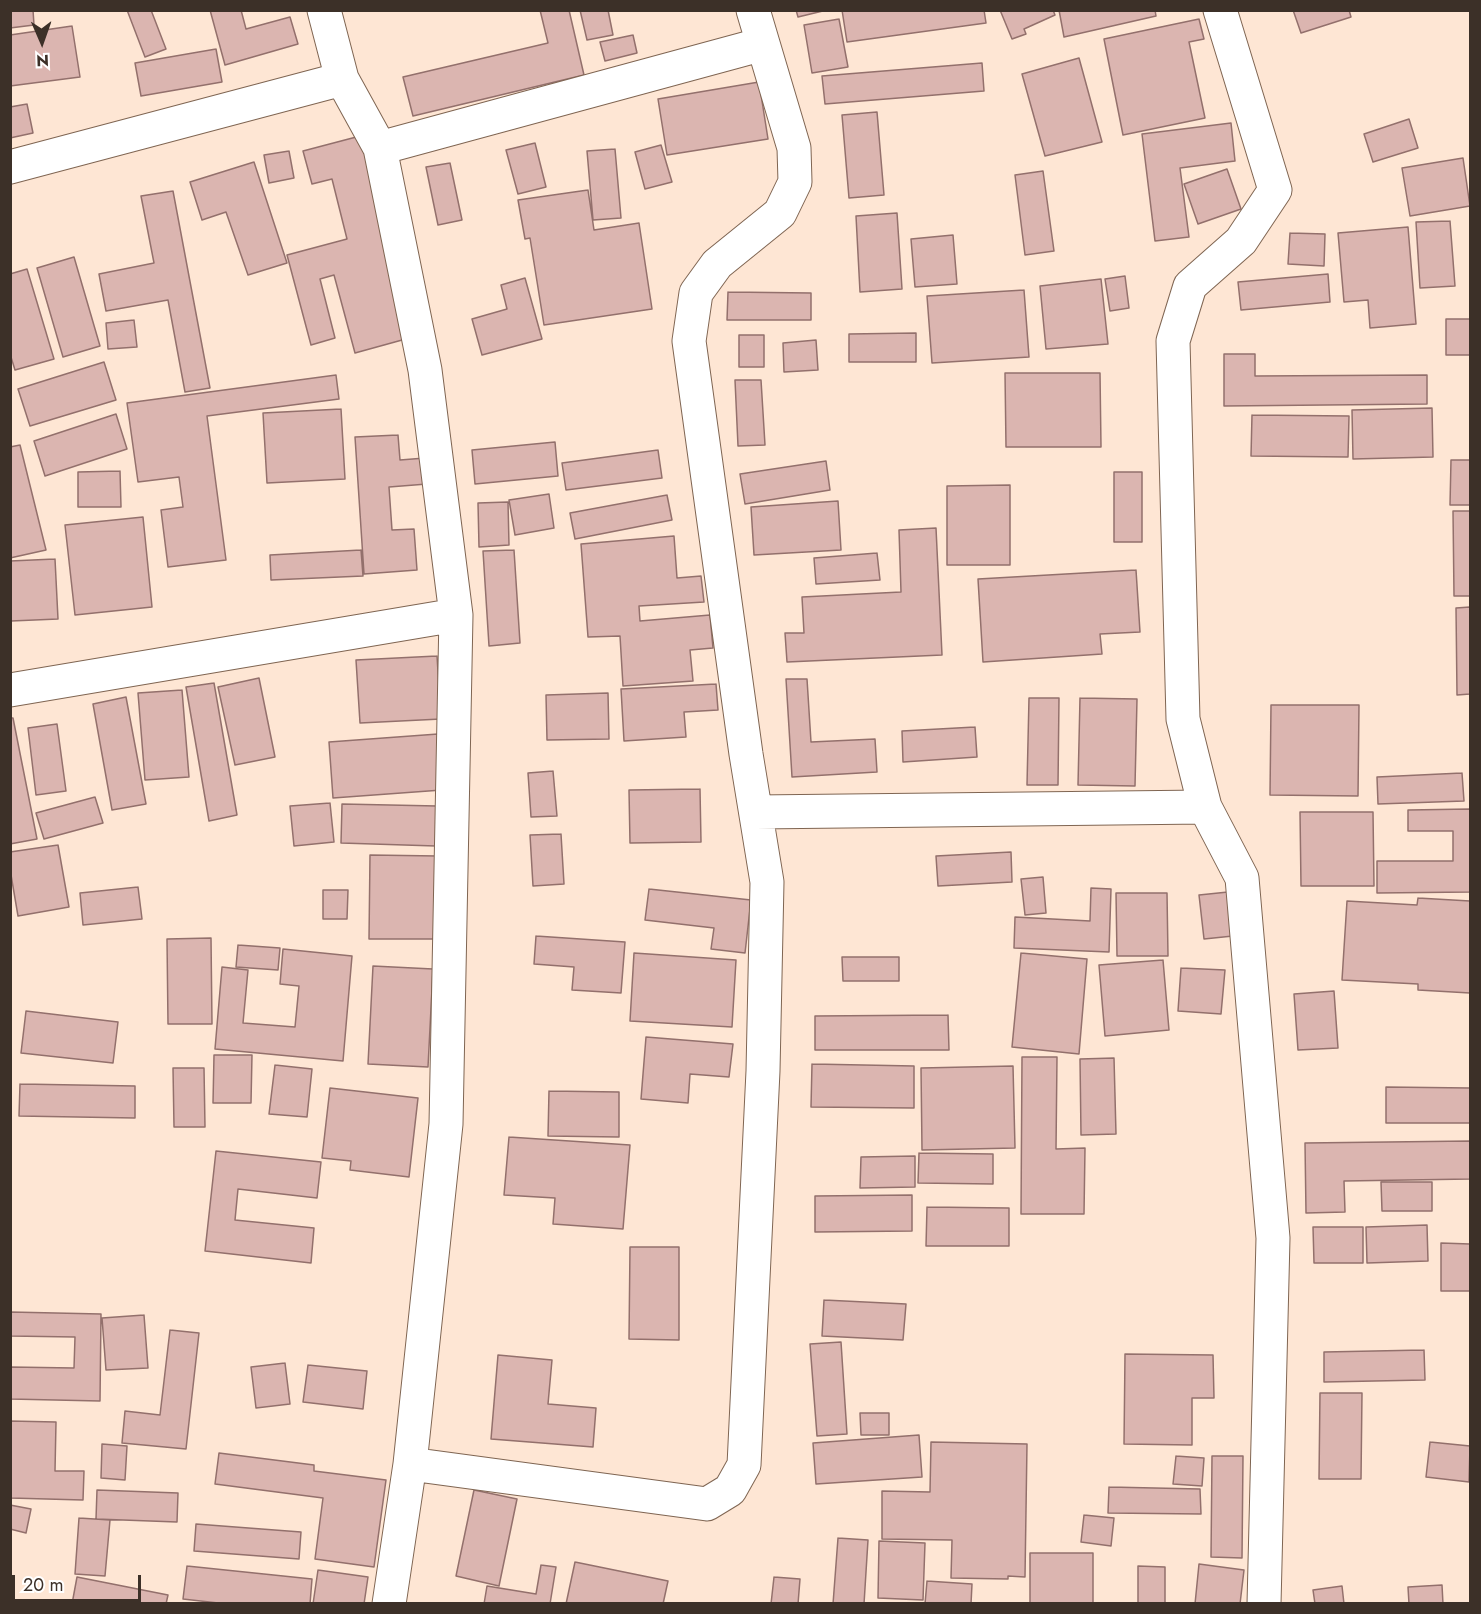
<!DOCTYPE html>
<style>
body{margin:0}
#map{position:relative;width:1481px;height:1614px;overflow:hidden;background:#fee6d4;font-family:Jost,sans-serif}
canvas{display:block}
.frame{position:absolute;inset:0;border:12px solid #3c3028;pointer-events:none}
.north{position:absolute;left:12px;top:12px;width:60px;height:60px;-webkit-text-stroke:4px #fff;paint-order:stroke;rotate:178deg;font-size:16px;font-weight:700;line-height:24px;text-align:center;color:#3c3028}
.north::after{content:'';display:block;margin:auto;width:21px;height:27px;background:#3c3028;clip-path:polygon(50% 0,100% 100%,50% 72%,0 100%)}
.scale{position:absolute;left:12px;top:1575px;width:129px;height:27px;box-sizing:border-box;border:3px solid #3c3028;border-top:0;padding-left:8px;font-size:18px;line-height:21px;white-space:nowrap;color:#3c3028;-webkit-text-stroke:4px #fff;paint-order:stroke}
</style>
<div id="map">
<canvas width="1481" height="1614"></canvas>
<div class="frame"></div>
<div class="north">N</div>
<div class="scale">20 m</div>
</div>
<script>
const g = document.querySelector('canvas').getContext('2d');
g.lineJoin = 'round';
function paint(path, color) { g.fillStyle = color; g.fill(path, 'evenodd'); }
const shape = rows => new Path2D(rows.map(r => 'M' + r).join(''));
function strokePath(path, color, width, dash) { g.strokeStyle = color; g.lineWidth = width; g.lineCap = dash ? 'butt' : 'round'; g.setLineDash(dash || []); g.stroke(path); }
const building = shape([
 [10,10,33,10,34,25,10,28,10,10],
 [127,10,151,10,166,49,145,57,127,10],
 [210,10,241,10,246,29,290,17,298,44,225,65,210,10],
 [540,10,569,10,584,75,413,116,403,77,548,43,540,10],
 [580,10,608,10,613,35,587,40,580,10],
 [796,10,827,10,798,17,796,10],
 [842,10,984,10,986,23,847,42,842,10],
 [1000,10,1053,10,1055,15,1024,29,1026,34,1012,39,1000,10],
 [1059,10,1155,10,1156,16,1064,37,1059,10],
 [1293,10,1349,10,1351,17,1301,33,1293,10],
 [839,19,848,67,812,73,804,25,839,19],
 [1199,19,1204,39,1189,42,1205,118,1123,135,1104,39,1199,19],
 [72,26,80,77,10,86,10,35,72,26],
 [633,35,637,53,605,61,600,42,633,35],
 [216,49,222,82,141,96,135,63,216,49],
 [1079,58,1102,142,1045,156,1022,74,1079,58],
 [982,63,984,91,825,104,822,76,982,63],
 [759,82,768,139,667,155,658,99,759,82],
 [27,104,33,133,10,138,10,107,27,104],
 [877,112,884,195,849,198,842,115,877,112],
 [1409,119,1418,148,1373,162,1364,134,1409,119],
 [1231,123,1235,161,1180,168,1189,237,1155,241,1142,134,1231,123],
 [360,136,413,337,355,353,334,275,320,279,335,338,311,345,287,255,347,239,332,179,312,184,303,151,360,136],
 [535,143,546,187,518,194,506,150,535,143],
 [661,145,672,182,645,189,635,152,661,145],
 [615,149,621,218,593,220,587,151,615,149],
 [289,151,294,178,269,183,264,155,289,151],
 [1463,158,1470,206,1410,216,1402,168,1463,158],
 [254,162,287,263,248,275,226,212,202,220,190,182,254,162],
 [450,163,462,220,438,225,426,167,450,163],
 [1227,169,1241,209,1198,224,1184,184,1227,169],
 [1043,171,1054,251,1025,255,1015,175,1043,171],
 [588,190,594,230,639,223,652,309,544,325,530,238,525,239,518,200,588,190],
 [173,191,210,388,185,392,168,300,106,311,99,274,154,263,141,196,173,191],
 [897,213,902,289,860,292,856,216,897,213],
 [1450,221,1455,286,1420,288,1416,222,1450,221],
 [1408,227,1416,324,1370,328,1368,300,1344,302,1338,233,1408,227],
 [1290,233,1325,234,1324,266,1288,264,1290,233],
 [953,235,957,284,915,287,911,239,953,235],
 [74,257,100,346,63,357,37,268,74,257],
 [27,269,54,359,15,370,10,354,10,274,27,269],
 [1328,274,1330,302,1241,310,1238,282,1328,274],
 [1125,276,1129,308,1110,311,1105,279,1125,276],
 [525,278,542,339,482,355,472,319,507,309,501,285,525,278],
 [1101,279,1108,344,1046,349,1040,286,1101,279],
 [1024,290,1029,357,932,363,927,296,1024,290],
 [728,292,811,293,811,320,727,320,728,292],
 [1446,319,1470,319,1470,355,1446,355,1446,319],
 [134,320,137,347,108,349,106,323,134,320],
 [916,333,916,362,849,362,849,334,916,333],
 [739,335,764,335,764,367,739,367,739,335],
 [816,340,818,370,784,372,783,343,816,340],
 [1224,354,1255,354,1255,376,1427,375,1427,404,1224,406,1224,354],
 [104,362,116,400,30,426,18,389,104,362],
 [1005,373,1100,373,1101,447,1006,447,1005,373],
 [336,375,339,399,207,416,226,560,168,567,161,510,183,507,179,477,138,482,127,403,336,375],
 [735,380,761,380,765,445,738,446,735,380],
 [1432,408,1433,457,1353,459,1352,410,1432,408],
 [341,409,345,479,267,483,263,413,341,409],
 [116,414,127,449,45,476,34,441,116,414],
 [1252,415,1349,416,1348,457,1251,456,1252,415],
 [398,435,400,460,425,458,427,484,389,487,392,530,414,529,417,570,364,574,355,437,398,435],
 [555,442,558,476,475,484,472,450,555,442],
 [20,445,46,550,10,558,10,447,20,445],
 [658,450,662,478,566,490,562,463,658,450],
 [1451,460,1470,460,1470,505,1450,505,1451,460],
 [826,461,830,490,745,504,740,474,826,461],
 [120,471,121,507,78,507,78,472,120,471],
 [1114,472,1142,472,1142,542,1114,542,1114,472],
 [1010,485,1010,565,947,565,947,486,1010,485],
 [549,494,554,528,515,535,509,500,549,494],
 [667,495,672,520,575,539,570,513,667,495],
 [838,501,841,550,754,555,751,507,838,501],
 [508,502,509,545,479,547,478,503,508,502],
 [1453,511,1470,511,1470,596,1454,596,1453,511],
 [143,517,152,607,75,615,65,525,143,517],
 [936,528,942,655,787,662,785,633,804,633,802,597,901,592,899,530,936,528],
 [674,536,677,578,701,576,704,602,639,606,640,621,710,615,713,648,690,650,693,681,623,686,620,636,588,637,581,544,674,536],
 [361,550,363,576,271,580,270,555,361,550],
 [514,550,520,643,489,646,483,551,514,550],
 [877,553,880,580,816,584,814,558,877,553],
 [55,559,58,619,11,621,10,561,55,559],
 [1136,570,1140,632,1100,634,1102,654,983,662,978,579,1136,570],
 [1470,607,1470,694,1457,695,1456,608,1470,607],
 [437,656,441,719,360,723,356,660,437,656],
 [259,678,275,757,235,765,218,687,259,678],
 [786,679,807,679,811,742,875,739,877,772,792,777,786,679],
 [214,683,237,815,209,821,186,687,214,683],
 [716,684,718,710,684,712,686,737,624,741,621,689,716,684],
 [182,690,189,777,145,780,138,693,182,690],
 [608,693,609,739,547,740,546,695,608,693],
 [126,697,146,804,112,810,93,704,126,697],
 [1029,698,1059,698,1058,785,1027,785,1029,698],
 [1080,698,1137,699,1135,786,1078,785,1080,698],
 [1271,705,1359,705,1358,796,1270,795,1271,705],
 [10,718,13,718,37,839,10,844,10,718],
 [57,724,66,791,36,795,28,728,57,724],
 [975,727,977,757,903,762,902,731,975,727],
 [438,734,442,790,333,798,329,742,438,734],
 [553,771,557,816,531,817,528,773,553,771],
 [1462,773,1464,801,1378,804,1377,777,1462,773],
 [700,789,701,842,630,843,629,790,700,789],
 [95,797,103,823,44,839,36,813,95,797],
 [330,803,334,842,294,846,290,806,330,803],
 [342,804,437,806,436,846,341,843,342,804],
 [1470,809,1470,892,1377,893,1377,861,1453,861,1453,831,1408,831,1408,810,1470,809],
 [1300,812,1373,812,1374,886,1301,886,1300,812],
 [561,834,564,884,533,886,530,835,561,834],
 [58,845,69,907,18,916,10,869,10,852,58,845],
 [1011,852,1012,882,938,886,936,856,1011,852],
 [370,855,438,856,437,939,369,939,370,855],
 [1043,877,1046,913,1025,915,1021,879,1043,877],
 [138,887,142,919,83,925,80,893,138,887],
 [1091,888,1111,889,1109,952,1014,948,1015,917,1090,921,1091,888],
 [649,889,751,900,745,953,711,949,714,928,645,920,649,889],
 [323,890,348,890,347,919,323,919,323,890],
 [1228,892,1233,936,1204,939,1199,895,1228,892],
 [1116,893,1167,893,1168,956,1117,956,1116,893],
 [1418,898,1470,901,1470,993,1418,990,1418,984,1342,980,1347,901,1417,905,1418,898],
 [536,936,625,942,621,993,572,990,574,967,534,964,536,936],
 [211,938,212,1024,168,1024,167,939,211,938],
 [238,945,280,948,278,970,236,967,238,945],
 [283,949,352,956,343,1061,215,1049,222,967,248,970,243,1023,295,1027,299,986,280,984,283,949],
 [634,953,736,960,732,1027,630,1021,634,953],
 [1021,953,1087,959,1079,1054,1012,1047,1021,953],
 [842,957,899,957,899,981,843,981,842,957],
 [1163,960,1169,1030,1105,1036,1099,965,1163,960],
 [373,966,433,969,428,1067,368,1064,373,966],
 [1181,968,1225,970,1221,1014,1178,1011,1181,968],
 [1334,991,1338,1048,1298,1050,1294,994,1334,991],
 [26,1011,118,1022,113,1063,21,1053,26,1011],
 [948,1015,949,1050,815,1050,815,1016,948,1015],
 [646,1037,733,1044,729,1077,690,1074,688,1103,641,1099,646,1037],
 [214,1055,252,1055,251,1103,213,1103,214,1055],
 [1022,1057,1057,1057,1056,1149,1085,1148,1084,1214,1021,1214,1022,1057],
 [1114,1058,1116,1134,1081,1135,1080,1059,1114,1058],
 [812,1064,914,1066,914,1108,811,1107,812,1064],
 [275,1065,312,1069,307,1117,269,1114,275,1065],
 [1013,1066,1015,1148,922,1150,921,1068,1013,1066],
 [173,1068,204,1068,205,1127,174,1127,173,1068],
 [20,1084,135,1086,135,1118,19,1116,20,1084],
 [1386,1087,1470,1088,1470,1123,1386,1123,1386,1087],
 [330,1088,418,1098,409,1177,350,1170,351,1161,322,1158,330,1088],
 [549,1091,619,1092,619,1137,548,1136,549,1091],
 [509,1137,630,1145,623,1229,553,1224,555,1198,504,1195,509,1137],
 [1470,1141,1470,1179,1344,1181,1345,1212,1306,1213,1305,1143,1470,1141],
 [216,1151,321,1162,317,1198,238,1189,235,1220,314,1228,311,1263,205,1251,216,1151],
 [919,1153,993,1154,993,1184,918,1183,919,1153],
 [915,1156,915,1187,860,1188,861,1157,915,1156],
 [1381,1182,1432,1182,1432,1211,1382,1211,1381,1182],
 [912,1195,912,1231,815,1232,815,1196,912,1195],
 [927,1207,1009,1208,1009,1246,926,1246,927,1207],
 [1427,1225,1428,1261,1367,1263,1366,1227,1427,1225],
 [1313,1227,1363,1227,1363,1263,1314,1263,1313,1227],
 [1441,1243,1470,1244,1470,1291,1441,1291,1441,1243],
 [630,1247,679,1247,679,1340,629,1339,630,1247],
 [824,1300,906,1304,903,1340,822,1336,824,1300],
 [10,1312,101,1314,100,1401,10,1399,10,1367,74,1368,75,1337,10,1336,10,1312],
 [144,1315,148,1368,106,1370,102,1318,144,1315],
 [170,1330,199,1333,186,1449,122,1443,125,1411,160,1415,170,1330],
 [841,1342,847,1434,817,1436,810,1344,841,1342],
 [1424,1350,1425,1380,1324,1382,1324,1352,1424,1350],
 [1125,1354,1213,1355,1214,1398,1192,1398,1192,1445,1124,1444,1125,1354],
 [498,1355,552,1360,548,1404,596,1408,593,1447,491,1439,498,1355],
 [285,1363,290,1404,256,1408,251,1367,285,1363],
 [308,1365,367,1371,363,1409,303,1402,308,1365],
 [1320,1393,1362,1393,1361,1479,1319,1479,1320,1393],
 [860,1413,889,1413,889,1435,861,1435,860,1413],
 [10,1421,56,1422,55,1471,84,1471,83,1500,10,1498,10,1421],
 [919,1435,922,1477,816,1484,813,1443,919,1435],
 [931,1442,1027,1444,1025,1577,1008,1576,1008,1579,951,1578,952,1540,882,1539,882,1491,930,1492,931,1442],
 [1430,1442,1470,1446,1469,1482,1426,1477,1430,1442],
 [102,1444,127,1446,125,1480,101,1478,102,1444],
 [219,1453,314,1465,314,1471,386,1480,374,1567,315,1559,323,1498,215,1484,219,1453],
 [1176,1456,1204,1458,1202,1486,1173,1484,1176,1456],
 [1212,1456,1243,1456,1242,1558,1211,1557,1212,1456],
 [1109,1487,1200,1489,1201,1514,1108,1513,1109,1487],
 [97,1490,178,1493,177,1522,96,1519,97,1490],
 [474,1490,517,1499,499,1586,456,1576,474,1490],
 [10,1505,31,1509,26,1533,10,1529,10,1505],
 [1084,1515,1114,1518,1111,1546,1081,1542,1084,1515],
 [79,1518,110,1520,105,1576,75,1574,79,1518],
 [196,1524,301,1532,299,1559,194,1551,196,1524],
 [838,1538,868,1540,864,1604,833,1604,838,1538],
 [879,1541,925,1543,923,1600,878,1598,879,1541],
 [1030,1553,1093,1553,1093,1604,1030,1604,1030,1553],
 [575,1562,668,1581,663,1604,566,1604,575,1562],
 [1199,1564,1244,1570,1240,1604,1195,1604,1199,1564],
 [541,1565,556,1567,550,1604,484,1604,487,1586,536,1594,541,1565],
 [187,1566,312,1579,310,1604,227,1604,183,1599,187,1566],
 [1138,1566,1165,1567,1165,1604,1138,1604,1138,1566],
 [318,1570,368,1577,364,1604,313,1604,318,1570],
 [77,1577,168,1595,166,1604,72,1604,77,1577],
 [774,1577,800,1579,798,1604,771,1604,774,1577],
 [927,1581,972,1584,971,1604,925,1604,927,1581],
 [1442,1585,1443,1604,1409,1604,1408,1587,1442,1585],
 [1342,1586,1344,1604,1315,1604,1313,1590,1342,1586]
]);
paint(building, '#dbb5b0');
strokePath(building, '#93706c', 1.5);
const street = shape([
 [324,10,342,79,380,148,425,370,456,615,446,1124,410,1464,389,1604],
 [1220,10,1275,190,1241,241,1190,286,1173,341,1183,719,1205,807,1242,878,1273,1238,1264,1604],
 [380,148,763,44],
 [10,167,342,79],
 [10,690,456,615],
 [756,812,1205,807],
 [410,1464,707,1504,730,1490,744,1465,763,1071,767,882,746,754,689,341,696,293,717,264,780,213,795,182,794,148,753,10]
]);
strokePath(street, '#7f6552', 35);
strokePath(street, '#fff', 33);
</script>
